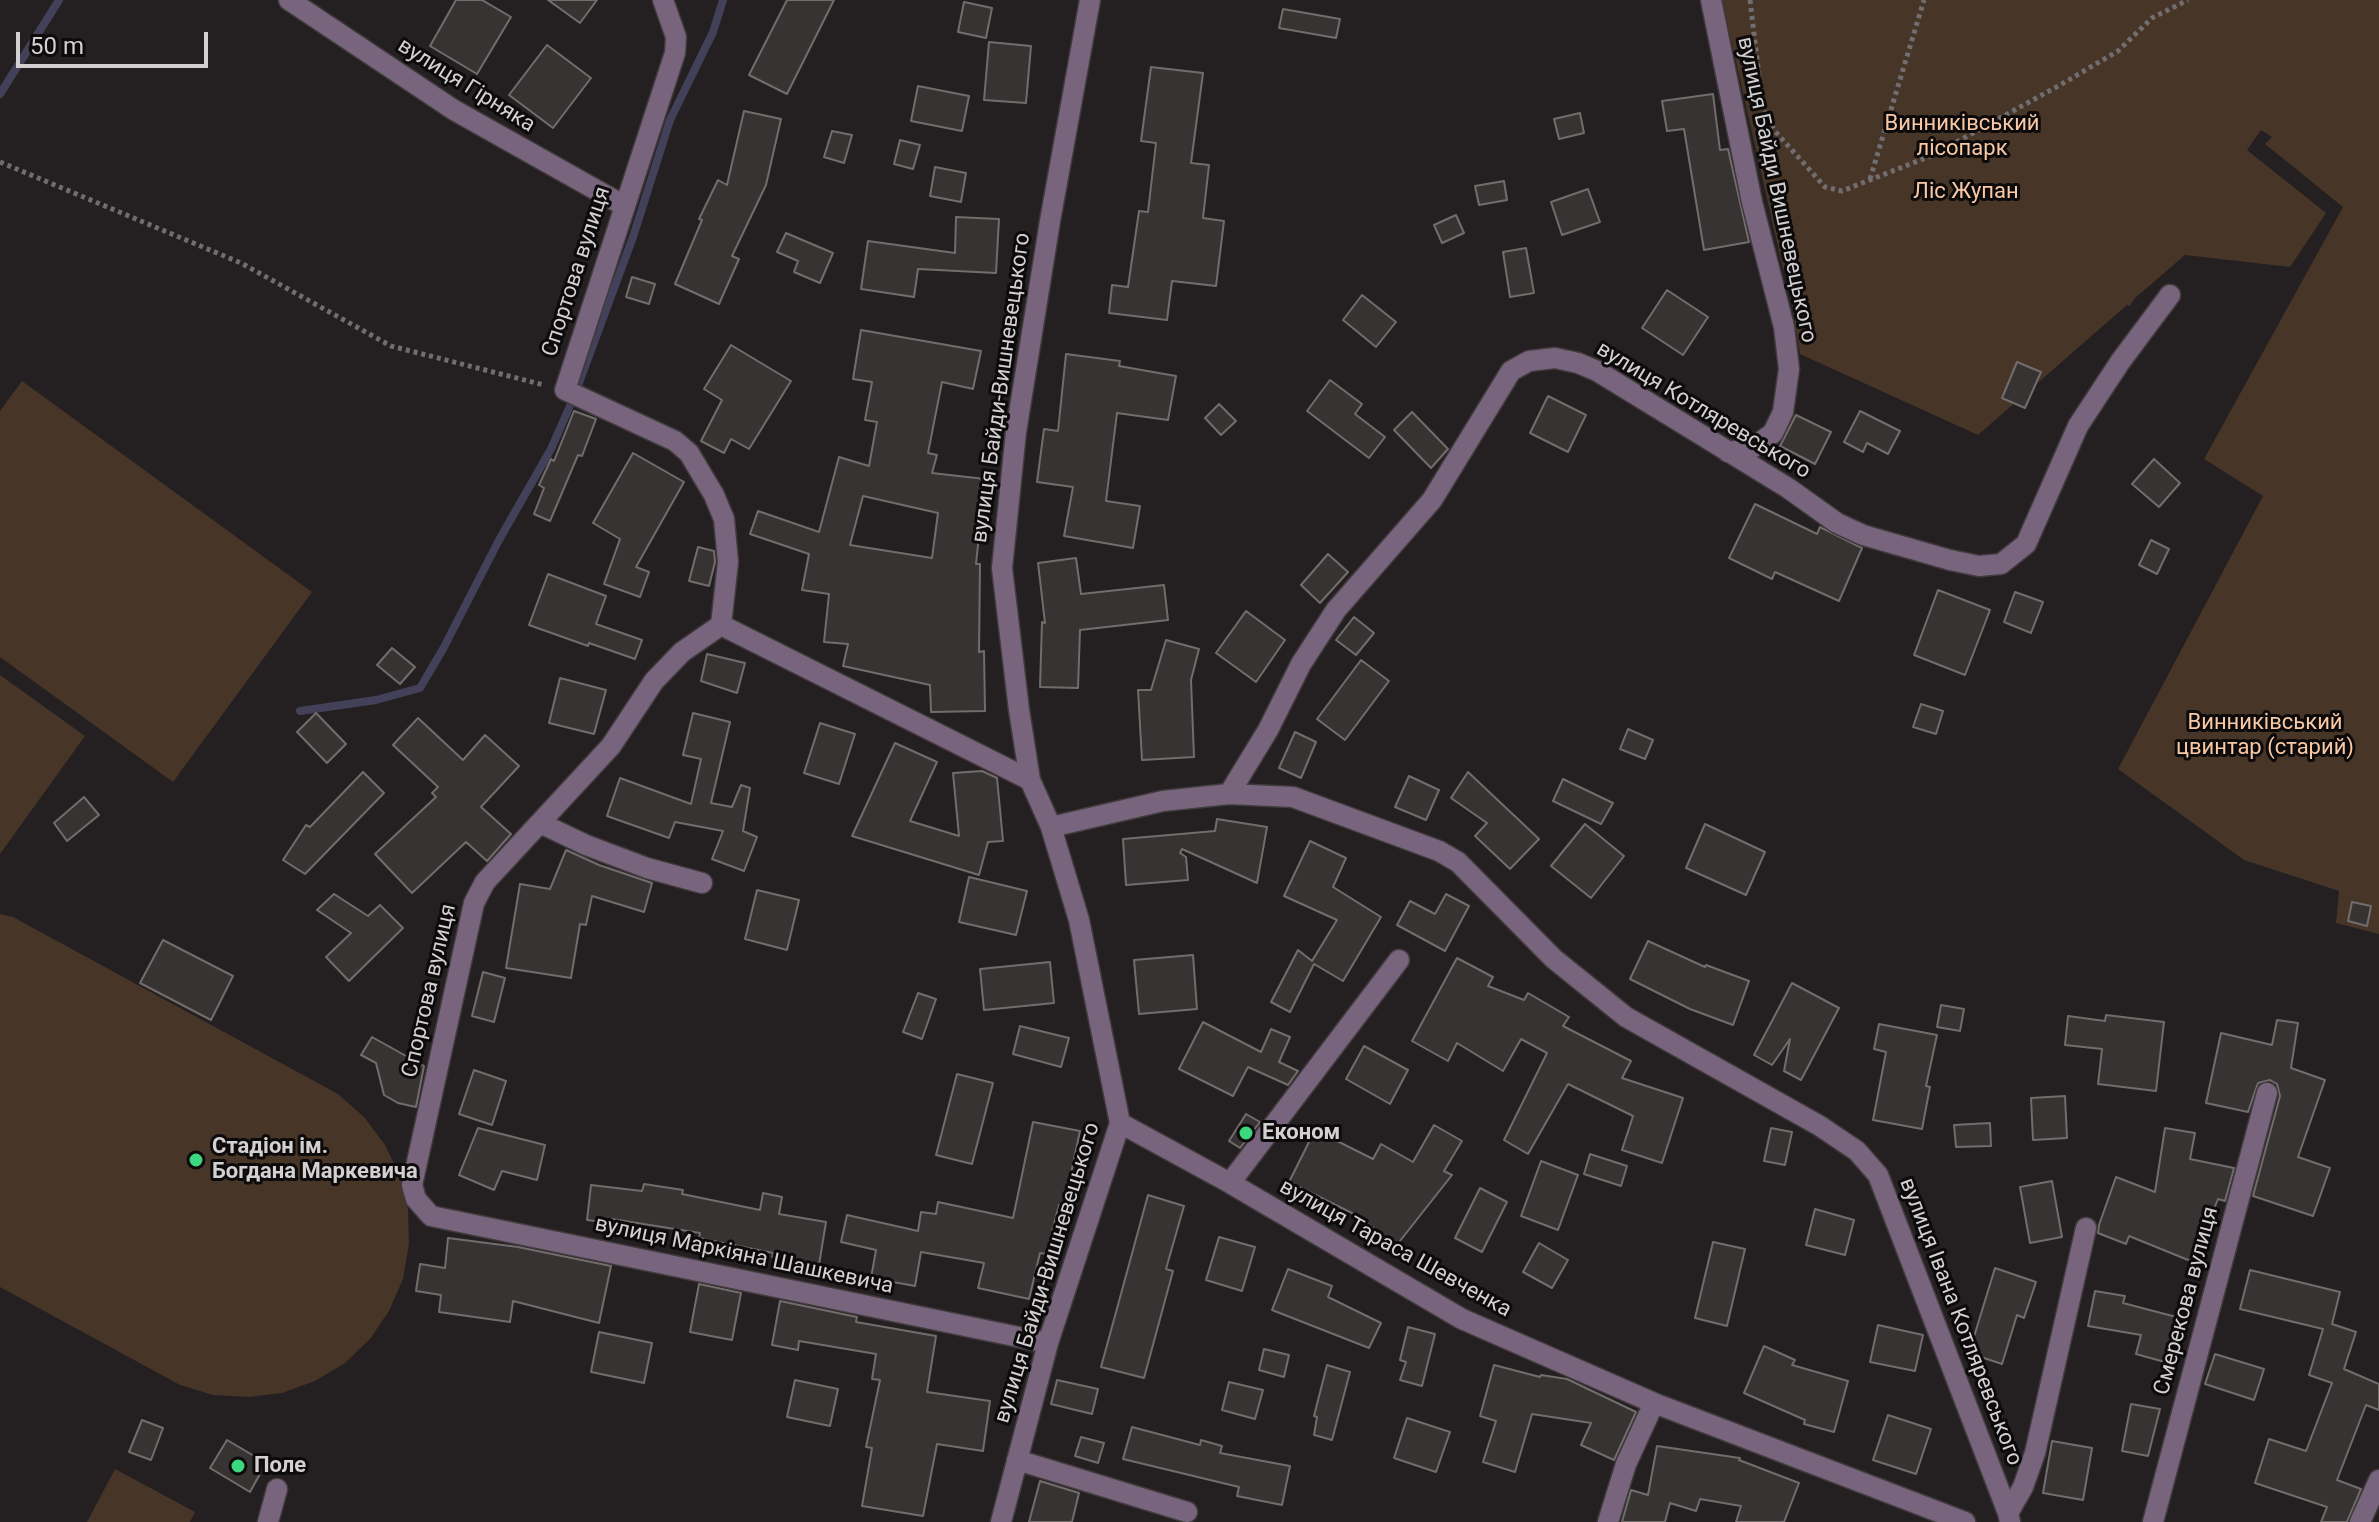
<!DOCTYPE html>
<meta charset="utf-8">
<style>
body{margin:0}
#map{position:relative;width:2379px;height:1522px;overflow:hidden;background:#241f21;font-family:Roboto,sans-serif}
canvas{display:block}
.scale{position:absolute;left:16px;top:32px;width:192px;height:36px;box-sizing:border-box;border:4px solid #d3d0d1;border-top:0;padding-left:10px;font-size:24px;line-height:28px;white-space:nowrap;color:#d3d0d1;-webkit-text-stroke:6px #0c0a0a;paint-order:stroke}
</style>
<div id="map">
<canvas width="2379" height="1522"></canvas>
<div class="scale">50 m</div>
</div>
<script>
const g = document.querySelector('canvas').getContext('2d');
g.lineJoin = 'round';
function paint(path, color) { g.fillStyle = color; g.fill(path, 'evenodd'); }
const shape = rows => new Path2D(rows.map(r => 'M' + r).join(''));
function strokePath(path, color, width, dash) { g.strokeStyle = color; g.lineWidth = width; g.lineCap = dash ? 'butt' : 'round'; g.setLineDash(dash || []); g.stroke(path); }
function write(font, color, halo, rows, align = 'center') {
  g.font = font + ' Roboto,sans-serif'; g.lineWidth = 6; g.setLineDash([]); g.textBaseline = 'middle'; g.strokeStyle = halo; g.fillStyle = color; for (const [text, x, y, turn = 0] of rows) {
    g.save(); g.translate(x, y); g.rotate((+turn || 0) * Math.PI / 180); g.textAlign = isNaN(turn) ? turn : align; if (halo) g.strokeText(text, 0, 0); g.fillText(text, 0, 0); g.restore();
  }
}
paint(shape([
 [1722,0,2379,0,2379,934,2336,923,2339,891,2244,860,2118,769,2263,496,2204,459,2343,207,2265,144,2272,137,2261,130,2247,150,2326,213,2290,267,2185,255,2134,299,2130,306,2127,305,1978,435,1800,354,1786,269,1783,269],
 [22,381,312,592,173,782,0,657,0,411],
 [0,675,85,736,0,854],
 [0,914,13,917,338,1094,364,1117,385,1145,400,1176,408,1210,409,1244,403,1279,389,1311,370,1339,345,1363,315,1381,282,1393,248,1397,213,1395,180,1385,0,1287],
 [115,1469,195,1512,190,1522,87,1522]
]), '#473528');
strokePath(shape([
 [0,94,59,0],
 [300,711,376,700,420,688,443,649,499,540,551,449,573,399,633,237,670,120,713,32,723,0]
]), '#434159', 8);
const building = shape([
 [456,0,482,0,511,17,477,74,430,46,456,0],
 [548,0,597,0,580,23,548,0],
 [787,0,834,0,787,94,749,75,787,0],
 [964,2,992,8,986,38,958,32,964,2],
 [1283,9,1340,19,1336,38,1279,28,1283,9],
 [989,42,1031,46,1026,103,984,100,989,42],
 [547,45,591,78,553,128,509,95,547,45],
 [1151,67,1203,73,1191,163,1209,165,1203,218,1224,221,1216,286,1172,281,1167,320,1109,313,1112,285,1128,287,1139,211,1148,212,1156,143,1141,141,1151,67],
 [918,86,969,96,962,131,911,121,918,86],
 [1713,94,1720,150,1728,149,1749,242,1704,250,1684,129,1667,131,1662,101,1713,94],
 [744,111,781,119,766,185,732,256,739,259,719,304,675,284,702,220,699,219,718,180,727,185,744,111],
 [1580,113,1584,133,1559,139,1554,119,1580,113],
 [832,131,852,135,844,163,824,157,832,131],
 [900,140,920,145,913,169,894,164,900,140],
 [935,167,966,173,961,202,930,196,935,167],
 [1504,181,1507,200,1479,205,1475,186,1504,181],
 [1588,189,1600,222,1562,235,1551,202,1588,189],
 [1456,215,1464,233,1442,243,1434,225,1456,215],
 [956,217,999,219,996,273,918,269,914,297,861,289,868,241,955,253,956,217],
 [786,233,833,253,820,283,794,272,798,261,777,252,786,233],
 [1526,248,1534,293,1510,297,1503,252,1526,248],
 [632,277,655,284,649,304,626,297,632,277],
 [1667,290,1708,317,1683,355,1642,328,1667,290],
 [1362,295,1396,322,1376,347,1343,320,1362,295],
 [861,330,981,351,973,389,942,382,928,453,937,455,932,473,985,479,976,564,980,564,979,652,984,651,985,711,931,712,930,685,843,666,848,644,824,642,829,594,802,590,809,554,750,534,758,511,819,532,839,457,869,466,877,422,865,420,872,382,853,379,861,330],
 [863,496,938,513,932,558,850,545,863,496],
 [731,345,791,381,749,449,731,439,724,453,701,441,722,400,704,389,731,345],
 [1066,354,1120,361,1119,366,1176,376,1168,420,1117,413,1106,501,1140,506,1133,548,1064,536,1073,487,1037,482,1044,429,1058,431,1066,354],
 [2017,362,2041,372,2025,408,2002,398,2017,362],
 [1330,380,1362,404,1355,414,1385,437,1369,458,1307,411,1330,380],
 [1548,396,1586,415,1568,452,1530,433,1548,396],
 [1219,404,1236,421,1221,435,1205,418,1219,404],
 [574,411,596,419,582,456,578,455,550,521,534,514,544,488,539,485,551,459,554,461,574,411],
 [1860,411,1900,431,1888,454,1867,443,1863,452,1844,442,1860,411],
 [1412,412,1448,449,1431,468,1394,430,1412,412],
 [1796,415,1831,432,1815,464,1780,446,1796,415],
 [633,453,684,482,636,567,649,572,640,597,604,584,620,539,593,523,633,453],
 [2154,459,2180,483,2159,507,2132,484,2154,459],
 [1755,504,1817,534,1820,527,1862,548,1839,601,1775,572,1772,579,1729,558,1755,504],
 [2151,540,2169,549,2157,574,2139,565,2151,540],
 [698,547,714,551,715,562,709,586,689,581,698,547],
 [1328,554,1348,572,1320,603,1301,585,1328,554],
 [1076,558,1081,594,1164,585,1168,620,1080,630,1078,688,1040,687,1042,622,1045,623,1038,563,1076,558],
 [548,574,606,596,596,624,642,640,635,659,589,643,588,646,529,625,548,574],
 [1938,590,1990,610,1965,675,1914,655,1938,590],
 [2015,592,2043,602,2031,633,2004,622,2015,592],
 [1246,611,1285,640,1256,682,1216,653,1246,611],
 [1354,617,1374,633,1356,655,1336,640,1354,617],
 [1166,640,1199,649,1191,680,1194,757,1142,760,1138,690,1151,690,1166,640],
 [392,648,415,667,400,684,377,665,392,648],
 [707,654,745,663,737,693,701,681,707,654],
 [1361,660,1389,681,1345,740,1317,719,1361,660],
 [560,678,606,690,594,734,549,723,560,678],
 [1921,704,1943,711,1936,734,1913,727,1921,704],
 [316,713,346,744,327,763,297,732,316,713],
 [693,713,730,722,711,803,732,807,741,785,750,788,743,831,757,837,744,871,712,859,723,831,675,822,669,838,607,816,620,778,691,804,701,759,683,755,693,713],
 [418,718,463,760,485,735,519,766,481,807,511,834,487,861,466,842,412,893,375,854,436,797,432,793,438,787,393,745,418,718],
 [820,723,855,734,839,784,804,773,820,723],
 [1628,729,1653,740,1645,759,1620,749,1628,729],
 [1295,732,1316,742,1301,778,1279,768,1295,732],
 [895,743,937,762,910,821,959,836,953,773,982,771,997,778,1003,841,988,842,979,875,852,836,895,743],
 [363,772,384,793,305,874,283,860,306,825,310,827,363,772],
 [1468,772,1539,839,1510,869,1475,836,1487,823,1451,798,1468,772],
 [1409,776,1439,790,1426,820,1395,807,1409,776],
 [1563,779,1613,803,1601,824,1553,801,1563,779],
 [84,797,99,815,67,841,54,823,84,797],
 [1217,819,1267,827,1257,883,1182,849,1180,853,1186,857,1188,880,1126,885,1123,839,1215,831,1217,819],
 [1585,824,1624,856,1591,898,1551,866,1585,824],
 [1705,824,1765,852,1746,895,1686,868,1705,824],
 [1310,841,1346,858,1333,887,1381,917,1343,981,1314,964,1290,1012,1271,1002,1298,950,1312,961,1337,920,1284,896,1310,841],
 [566,850,599,865,652,883,644,912,592,896,586,925,580,924,571,978,506,968,520,884,550,889,566,850],
 [969,877,1027,891,1016,935,959,922,969,877],
 [757,890,799,900,787,950,745,939,757,890],
 [334,894,368,916,380,905,403,928,349,981,326,957,351,933,317,910,334,894],
 [1446,894,1469,906,1445,951,1397,925,1410,901,1435,914,1446,894],
 [2352,902,2371,906,2367,926,2348,921,2352,902],
 [163,940,233,976,211,1020,140,983,163,940],
 [1648,941,1705,967,1706,965,1749,981,1733,1025,1690,1009,1630,979,1648,941],
 [1193,955,1197,1009,1139,1014,1134,960,1193,955],
 [1457,958,1493,977,1488,986,1524,1000,1528,993,1569,1017,1563,1026,1631,1061,1622,1078,1683,1098,1662,1163,1622,1150,1633,1116,1568,1084,1528,1154,1504,1140,1547,1053,1521,1039,1503,1071,1457,1043,1448,1061,1412,1041,1457,958],
 [1050,962,1054,1003,984,1010,980,969,1050,962],
 [483,972,505,978,494,1022,472,1016,483,972],
 [1792,983,1839,1008,1801,1080,1784,1071,1790,1039,1772,1065,1754,1055,1792,983],
 [918,993,936,999,922,1039,903,1032,918,993],
 [1941,1005,1964,1009,1960,1031,1937,1027,1941,1005],
 [2106,1015,2164,1022,2156,1091,2098,1084,2102,1049,2065,1045,2068,1016,2105,1021,2106,1015],
 [2277,1020,2298,1023,2291,1068,2325,1080,2298,1157,2330,1168,2313,1216,2253,1196,2280,1096,2277,1084,2270,1080,2258,1083,2248,1112,2206,1103,2221,1033,2272,1045,2277,1020],
 [1203,1022,1261,1052,1271,1029,1290,1037,1279,1062,1298,1071,1288,1085,1248,1067,1233,1096,1179,1069,1203,1022],
 [1879,1024,1937,1035,1926,1086,1930,1087,1922,1129,1873,1120,1886,1052,1874,1049,1879,1024],
 [1020,1026,1069,1038,1061,1067,1013,1054,1020,1026],
 [372,1037,424,1066,416,1107,398,1103,384,1095,376,1063,361,1055,372,1037],
 [1364,1046,1408,1070,1390,1104,1346,1079,1364,1046],
 [474,1070,506,1081,492,1125,459,1114,474,1070],
 [957,1074,993,1083,972,1164,936,1155,957,1074],
 [2065,1096,2067,1138,2033,1140,2031,1098,2065,1096],
 [1246,1114,1260,1122,1240,1148,1229,1141,1246,1114],
 [1033,1122,1080,1131,1064,1206,1059,1205,1046,1254,1040,1253,1029,1299,978,1288,984,1263,921,1252,915,1286,871,1278,876,1250,841,1242,847,1215,918,1231,921,1212,936,1214,938,1202,1013,1218,1033,1122],
 [1990,1123,1991,1146,1956,1147,1954,1125,1990,1123],
 [1434,1125,1462,1141,1444,1171,1452,1175,1396,1246,1358,1216,1289,1182,1315,1130,1373,1159,1381,1144,1413,1162,1434,1125],
 [478,1128,545,1145,537,1180,502,1171,494,1190,459,1175,478,1128],
 [1771,1128,1792,1132,1785,1165,1764,1161,1771,1128],
 [2165,1128,2195,1133,2190,1159,2234,1168,2225,1201,2218,1199,2193,1262,2129,1236,2126,1244,2098,1233,2099,1225,2116,1177,2155,1192,2165,1128],
 [1590,1154,1627,1166,1621,1186,1584,1174,1590,1154],
 [1541,1161,1578,1175,1558,1230,1521,1216,1541,1161],
 [2052,1181,2062,1237,2030,1243,2020,1187,2052,1181],
 [644,1184,683,1190,682,1194,760,1210,763,1193,782,1197,779,1214,826,1222,819,1265,772,1257,773,1253,699,1238,700,1233,612,1219,611,1223,587,1220,591,1185,642,1191,644,1184],
 [1480,1188,1507,1202,1482,1252,1455,1238,1480,1188],
 [1148,1195,1184,1206,1166,1269,1173,1271,1144,1378,1101,1367,1148,1195],
 [1815,1209,1854,1220,1845,1255,1806,1245,1815,1209],
 [1219,1237,1255,1247,1242,1291,1206,1280,1219,1237],
 [448,1238,518,1247,611,1266,599,1323,513,1301,510,1322,439,1312,441,1295,416,1291,420,1264,445,1268,448,1238],
 [1713,1242,1745,1249,1727,1326,1695,1318,1713,1242],
 [1539,1243,1568,1260,1552,1288,1523,1272,1539,1243],
 [1995,1268,2036,1282,2024,1318,2017,1315,2002,1364,1969,1353,1995,1268],
 [1288,1269,1332,1286,1328,1297,1381,1323,1369,1348,1272,1310,1288,1269],
 [2250,1270,2340,1292,2332,1324,2356,1332,2344,1369,2379,1384,2379,1410,2366,1405,2337,1480,2361,1489,2347,1522,2321,1522,2327,1507,2255,1483,2269,1439,2306,1451,2332,1383,2309,1375,2323,1329,2240,1309,2250,1270],
 [699,1284,741,1293,732,1340,690,1332,699,1284],
 [2095,1291,2125,1296,2123,1303,2184,1319,2172,1364,2136,1354,2141,1335,2088,1326,2095,1291],
 [780,1301,857,1317,856,1322,936,1336,927,1392,990,1401,983,1451,937,1444,923,1516,862,1506,872,1448,866,1447,880,1380,872,1379,876,1354,799,1341,798,1350,772,1345,780,1301],
 [1878,1325,1923,1335,1915,1371,1870,1362,1878,1325],
 [1408,1327,1435,1334,1422,1386,1400,1380,1406,1362,1400,1360,1408,1327],
 [599,1332,652,1343,644,1383,591,1372,599,1332],
 [1764,1346,1795,1360,1792,1365,1848,1381,1834,1432,1804,1424,1805,1420,1744,1393,1764,1346],
 [1264,1349,1289,1355,1284,1377,1259,1370,1264,1349],
 [2215,1354,2264,1369,2254,1400,2205,1384,2215,1354],
 [1327,1365,1350,1372,1332,1440,1314,1435,1317,1417,1314,1416,1327,1365],
 [1494,1365,1540,1377,1541,1375,1567,1379,1636,1412,1614,1460,1581,1445,1591,1423,1532,1414,1515,1472,1483,1462,1496,1421,1480,1416,1494,1365],
 [795,1380,838,1389,830,1426,787,1417,795,1380],
 [1057,1380,1098,1389,1092,1414,1051,1404,1057,1380],
 [1229,1382,1263,1390,1255,1419,1222,1410,1229,1382],
 [2131,1404,2160,1409,2148,1456,2122,1451,2131,1404],
 [1888,1415,1931,1429,1916,1474,1873,1460,1888,1415],
 [1407,1418,1450,1432,1436,1472,1394,1458,1407,1418],
 [142,1420,163,1428,151,1460,129,1452,142,1420],
 [1132,1427,1200,1445,1201,1440,1222,1446,1220,1453,1290,1466,1282,1505,1237,1496,1239,1487,1123,1459,1132,1427],
 [1081,1437,1104,1443,1098,1463,1075,1456,1081,1437],
 [227,1440,266,1463,250,1492,210,1468,227,1440],
 [2052,1441,2092,1448,2083,1500,2043,1493,2052,1441],
 [1657,1446,1740,1458,1739,1460,1799,1483,1784,1522,1736,1522,1741,1506,1700,1499,1696,1511,1670,1503,1665,1522,1622,1522,1631,1490,1648,1495,1657,1446],
 [1040,1481,1079,1493,1072,1522,1029,1522,1040,1481]
]);
paint(building, '#383333');
strokePath(building, '#726d6c', 2);
const minor = shape([
 [289,0,454,110,623,205],
 [663,0,676,37,675,53,565,390,675,441,689,453,714,495,724,519,728,562,721,625,1030,780],
 [1711,0,1752,202,1784,327,1789,369,1783,412,1773,433,1752,448,1728,452],
 [721,625,682,652,654,681,611,746,485,882,474,903,412,1185,416,1199,431,1216,1048,1343],
 [1229,794,1268,730,1301,664,1336,610,1432,500,1511,371,1529,361,1555,358,1578,363,1597,371,1788,488,1837,523,1863,535,1950,560,1979,566,2001,564,2026,544,2078,426,2120,362,2170,295],
 [540,823,586,845,647,868,702,883],
 [1051,827,1163,801,1229,794,1293,797,1439,851,1458,862,1554,959,1626,1017,1820,1126,1857,1151,1878,1175,2008,1513,2010,1522],
 [1120,1123,1230,1183,1462,1319,1654,1403,1965,1522],
 [1230,1183,1399,960],
 [1017,1460,1187,1512],
 [2008,1513,2023,1487,2035,1453,2086,1228],
 [268,1522,277,1489],
 [1001,1522,1048,1343,1120,1123,1079,920,1051,827,1030,780,1019,710,1002,568,1016,432,1050,221,1090,0],
 [1608,1522,1626,1464,1654,1403],
 [2153,1522,2267,1093],
 [2360,1522,2379,1480]
]);
strokePath(minor, '#403b3d', 23);
strokePath(shape([
 [1750,0,1763,109,1774,130,1825,187,1842,191,1933,155,2060,85,2118,51,2152,18,2188,0],
 [0,162,241,263,391,346,544,385],
 [1870,179,1924,0]
]), '#726e70', 5, [4, 4]);
strokePath(minor, '#79647d', 20);
for (const [x, y, r, color] of [
 [1246,1133,8,"#3bd77e"],
 [196,1160,8,"#3bd77e"],
 [238,1466,8,"#3bd77e"]
]) { const dot = new Path2D(); dot.arc(x, y, r, 0, 2 * Math.PI); g.fillStyle = color; g.fill(dot); strokePath(dot, '#0c0a0a', 3); }
write('22px', '#d3d0d1', '#0c0a0a', [
 ["вулиця Гірняка",466,86,32],
 ["вулиця Байди Вишневецького",1776,190,78],
 ["Спортова вулиця",577,272,-72],
 ["вулиця Байди-Вишневецького",1002,388,-82],
 ["вулиця Котляревського",1703,411,31],
 ["Спортова вулиця",430,991,-77],
 ["вулиця Тараса Шевченка",1395,1249,29],
 ["вулиця Маркіяна Шашкевича",744,1256,12],
 ["вулиця Байди-Вишневецького",1048,1273,-73],
 ["Смерекова вулиця",2187,1301,-75],
 ["вулиця Івана Котляревського",1960,1322,69]
]);
write('22px', '#f9c8a5', '#0c0a0a', [
 ["Винниківський",1962,124],
 ["лісопарк",1962,149],
 ["Ліс Жупан",1966,192],
 ["Винниківський",2265,723],
 ["цвинтар (старий)",2265,748]
]);
write('bold 22px', '#d3d0d1', '#0c0a0a', [
 ["Економ",1262,1133],
 ["Стадіон ім.",212,1147],
 ["Богдана Маркевича",212,1172],
 ["Поле",254,1466]
], 'left');
</script>
